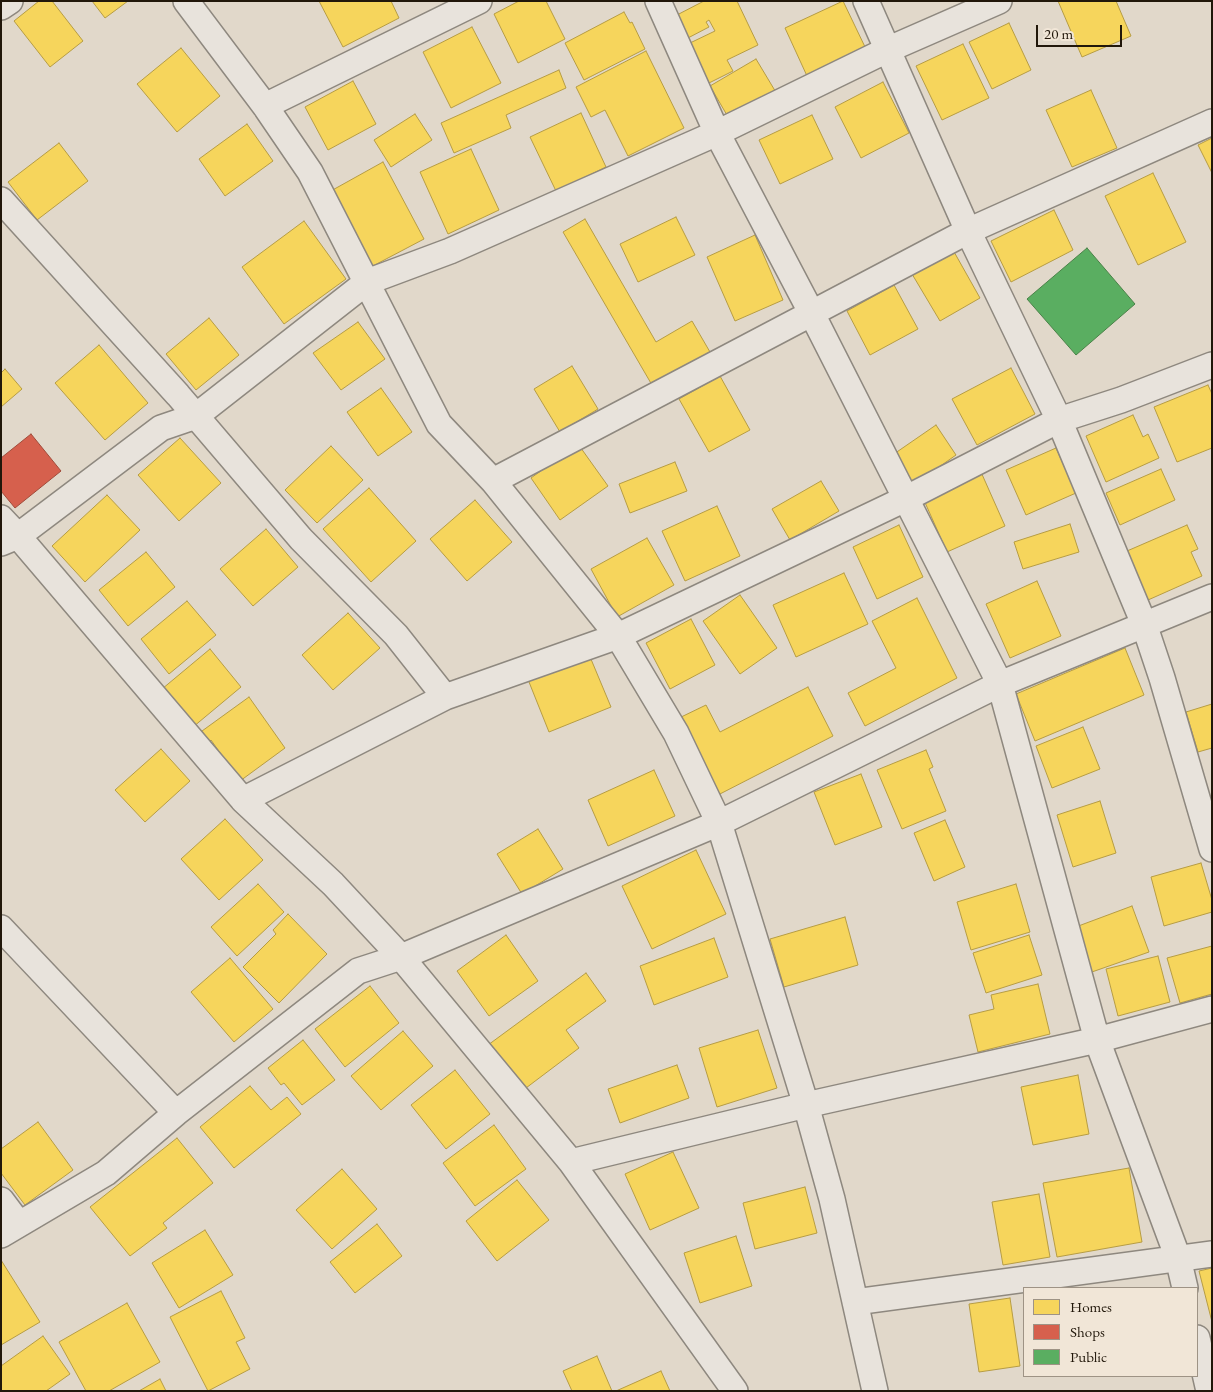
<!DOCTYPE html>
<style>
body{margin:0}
#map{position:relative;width:1213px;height:1392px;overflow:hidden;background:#e1d8ca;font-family:"EB Garamond",serif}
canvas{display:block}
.frame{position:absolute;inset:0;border:2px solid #21170a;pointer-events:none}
.legend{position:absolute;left:1023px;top:1287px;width:175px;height:90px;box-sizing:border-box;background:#f1e6d7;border:1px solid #9e9385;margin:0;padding:6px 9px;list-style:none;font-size:15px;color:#21170a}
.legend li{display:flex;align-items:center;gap:10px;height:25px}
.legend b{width:25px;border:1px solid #9e9385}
.scale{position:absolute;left:1036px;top:25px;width:86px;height:22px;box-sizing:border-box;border:2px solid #21170a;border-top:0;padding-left:6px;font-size:15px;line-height:18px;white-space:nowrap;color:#21170a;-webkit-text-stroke:4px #f1e6d7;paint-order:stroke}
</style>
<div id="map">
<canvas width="1213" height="1392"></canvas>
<div class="frame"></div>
<ul class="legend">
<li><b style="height:14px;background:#f6d55c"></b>Homes</li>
<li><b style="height:14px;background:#d6604d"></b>Shops</li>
<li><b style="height:14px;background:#5aae61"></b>Public</li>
</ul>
<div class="scale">20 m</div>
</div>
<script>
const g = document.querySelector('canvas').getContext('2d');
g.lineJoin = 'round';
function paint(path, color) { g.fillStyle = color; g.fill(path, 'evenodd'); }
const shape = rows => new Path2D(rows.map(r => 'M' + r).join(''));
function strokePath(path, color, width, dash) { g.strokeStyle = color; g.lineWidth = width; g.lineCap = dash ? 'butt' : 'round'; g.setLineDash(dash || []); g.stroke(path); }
const homes = shape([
 [39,1,52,1,83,41,50,67,14,21,39,1],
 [92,1,128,1,105,18,92,1],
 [319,1,391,1,399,18,343,47,319,1],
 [519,1,546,1,565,39,518,63,494,14,519,1],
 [704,1,737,1,758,45,727,60,733,71,709,83,690,43,715,31,709,20,706,22,709,27,686,39,675,16,704,1],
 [843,1,866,49,807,76,785,28,843,1],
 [1058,1,1116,1,1131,36,1082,57,1058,1],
 [624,12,630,23,632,22,645,49,584,80,565,43,624,12],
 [1009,23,1031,70,992,89,969,42,1009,23],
 [472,27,501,83,451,108,423,52,472,27],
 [963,44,989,98,942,120,916,66,963,44],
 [181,48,220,96,177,132,137,84,181,48],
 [646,51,684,128,628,156,605,110,591,117,576,87,646,51],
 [756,59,777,94,731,122,710,86,756,59],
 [559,70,566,88,506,115,511,128,454,153,441,123,559,70],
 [353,81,376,124,328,150,305,107,353,81],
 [883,82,909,133,861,158,835,107,883,82],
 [1091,90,1117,148,1072,167,1046,110,1091,90],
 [581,113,606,167,556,191,530,137,581,113],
 [415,114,432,140,391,167,374,140,415,114],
 [812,115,833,159,780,184,759,140,812,115],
 [247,124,273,161,225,196,199,159,247,124],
 [1212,138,1212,173,1198,145,1212,138],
 [59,143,88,181,37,220,8,182,59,143],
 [471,149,499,210,448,234,420,172,471,149],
 [383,162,424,239,369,268,329,192,383,162],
 [1153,173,1186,242,1138,265,1105,196,1153,173],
 [1054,210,1073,250,1011,282,991,241,1054,210],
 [676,217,695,255,638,282,620,244,676,217],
 [585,219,656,342,692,321,710,352,652,385,563,232,585,219],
 [304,221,346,279,284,324,242,267,304,221],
 [755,235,783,300,735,321,707,257,755,235],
 [953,250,980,298,940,321,912,274,953,250],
 [894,285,918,329,870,355,847,311,894,285],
 [209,318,239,355,196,390,166,354,209,318],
 [358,322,385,359,341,390,313,353,358,322],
 [99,345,148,403,105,440,55,383,99,345],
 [572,366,598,409,560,432,534,389,572,366],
 [1011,368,1035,414,977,445,952,399,1011,368],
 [5,369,22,389,1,407,1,373,5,369],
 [720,376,750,430,709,452,679,399,720,376],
 [1208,385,1212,394,1212,448,1177,462,1154,407,1208,385],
 [381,388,412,432,378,456,347,412,381,388],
 [1133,415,1143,437,1148,434,1159,458,1106,482,1086,436,1133,415],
 [936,425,956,455,912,486,891,456,936,425],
 [180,438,221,483,179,521,138,475,180,438],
 [578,444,608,486,560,520,531,478,578,444],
 [331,446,363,480,317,523,285,490,331,446],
 [1056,448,1076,493,1026,515,1006,470,1056,448],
 [675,462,687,491,630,513,619,484,675,462],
 [1161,469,1175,500,1120,525,1106,493,1161,469],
 [981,472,1005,526,947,552,923,498,981,472],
 [821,481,839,511,790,540,772,509,821,481],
 [369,488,416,541,371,582,323,529,369,488],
 [107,495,140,530,85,582,52,546,107,495],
 [475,500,512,542,467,581,430,539,475,500],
 [717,506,740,556,685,581,662,531,717,506],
 [1070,524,1079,552,1023,569,1014,542,1070,524],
 [899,525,923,577,877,599,853,547,899,525],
 [1187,525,1198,549,1191,552,1202,576,1148,600,1127,551,1187,525],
 [266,529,298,567,253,606,220,569,266,529],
 [647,538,674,585,617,617,591,569,647,538],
 [146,552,175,587,128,626,99,590,146,552],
 [844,573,868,624,796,657,773,605,844,573],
 [1037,581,1061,636,1010,658,986,604,1037,581],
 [740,595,777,648,740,674,703,621,740,595],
 [917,598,957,678,865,726,848,693,896,668,872,621,917,598],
 [187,601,216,635,169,674,141,639,187,601],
 [348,613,380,648,333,690,302,655,348,613],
 [691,619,715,665,670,689,646,643,691,619],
 [1125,648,1144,695,1035,741,1016,694,1125,648],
 [210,649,241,687,193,727,162,689,210,649],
 [588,652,611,707,549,732,527,677,588,652],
 [808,687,833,736,716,796,677,719,706,705,720,732,808,687],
 [249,697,285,748,240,781,211,740,209,742,202,731,249,697],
 [1212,704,1212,748,1198,752,1186,712,1212,704],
 [1083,727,1100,769,1052,788,1036,746,1083,727],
 [161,749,190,781,145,822,115,790,161,749],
 [926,750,933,767,929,769,946,811,902,829,877,770,926,750],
 [654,770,675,816,608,846,588,800,654,770],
 [861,774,882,827,835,845,814,792,861,774],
 [1100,801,1116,853,1073,867,1057,815,1100,801],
 [225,819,263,860,219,900,181,859,225,819],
 [945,820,965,867,934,881,914,833,945,820],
 [538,829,563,869,522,894,497,854,538,829],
 [696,850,726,914,652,949,622,886,696,850],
 [1201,863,1212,900,1212,912,1164,926,1151,877,1201,863],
 [258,884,284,912,237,956,211,927,258,884],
 [1016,884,1030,932,971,950,957,902,1016,884],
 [1132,906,1149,952,1089,973,1073,928,1132,906],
 [288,914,327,954,279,1003,243,967,276,934,273,930,288,914],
 [845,917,858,965,784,987,770,939,845,917],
 [506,935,538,981,489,1016,457,971,506,935],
 [1029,935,1042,975,986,993,973,953,1029,935],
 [714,938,728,977,654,1005,640,966,714,938],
 [1212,946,1212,994,1180,1003,1167,958,1212,946],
 [1158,956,1170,1002,1118,1016,1106,969,1158,956],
 [230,958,273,1009,234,1042,191,992,230,958],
 [586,973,606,1001,566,1030,579,1048,522,1091,488,1045,586,973],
 [1038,984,1050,1034,978,1052,969,1015,994,1009,991,995,1038,984],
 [370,986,399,1023,345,1067,315,1029,370,986],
 [758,1030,777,1088,717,1107,699,1048,758,1030],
 [403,1031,433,1066,381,1110,351,1076,403,1031],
 [303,1040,335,1080,302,1105,284,1083,281,1085,268,1068,303,1040],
 [677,1065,689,1098,620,1123,608,1089,677,1065],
 [455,1070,490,1114,446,1149,411,1105,455,1070],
 [1078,1075,1089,1134,1033,1145,1021,1087,1078,1075],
 [250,1086,271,1110,287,1097,301,1114,234,1168,200,1127,250,1086],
 [38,1122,73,1170,25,1205,1,1173,1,1149,38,1122],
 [494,1125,526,1169,475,1206,443,1163,494,1125],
 [177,1138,213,1183,163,1223,167,1228,130,1256,90,1207,177,1138],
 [673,1152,699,1208,650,1230,625,1174,673,1152],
 [1129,1168,1142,1242,1057,1257,1043,1183,1129,1168],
 [342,1169,377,1209,332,1249,296,1210,342,1169],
 [517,1180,549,1220,497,1261,466,1221,517,1180],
 [805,1187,817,1233,755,1249,743,1203,805,1187],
 [1039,1194,1050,1257,1003,1265,992,1202,1039,1194],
 [377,1224,402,1256,355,1293,330,1262,377,1224],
 [205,1230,233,1275,179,1308,152,1263,205,1230],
 [736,1236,752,1286,700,1303,684,1253,736,1236],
 [1,1260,40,1322,1,1345,1,1260],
 [1212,1268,1212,1322,1199,1271,1212,1268],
 [221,1291,245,1338,236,1342,250,1369,208,1391,170,1317,221,1291],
 [1010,1298,1020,1366,979,1372,969,1304,1010,1298],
 [127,1303,160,1362,109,1391,86,1391,59,1342,127,1303],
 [43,1336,70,1374,46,1391,1,1391,1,1366,43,1336],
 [597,1356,612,1391,572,1391,563,1371,597,1356],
 [661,1371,670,1391,616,1391,661,1371],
 [160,1379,166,1391,139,1391,160,1379]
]);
paint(homes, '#f6d55c');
strokePath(homes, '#b69c43', 1);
const shops = shape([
 [31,434,61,471,15,508,1,491,1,458,31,434]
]);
paint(shops, '#d6604d');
strokePath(shops, '#a04a39', 1);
const public = shape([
 [1087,248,1135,304,1076,355,1027,299,1087,248]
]);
paint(public, '#5aae61');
strokePath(public, '#498147', 1);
const minor = shape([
 [186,1,265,106,310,172,439,424,493,481,618,636,676,733,719,823,806,1105,832,1199,875,1391],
 [658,1,717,133,811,312,1000,684,1097,1040,1178,1258,1185,1288],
 [866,1,968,231,1059,420,1144,624,1162,678,1212,849],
 [1,7,10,1],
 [265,106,479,1],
 [1,200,178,395,301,539,396,635,445,697],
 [493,481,968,231,1212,122],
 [1,518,18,536,243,800,333,884,401,957,571,1162,735,1391],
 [1,543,18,536,161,428,196,416,367,282,450,251,717,133,887,50,999,1],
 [243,800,445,697,618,636,905,499,1059,420,1121,400,1212,365],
 [1,928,176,1113],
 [571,1162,806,1105,1097,1040,1212,1009],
 [1,1200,19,1224],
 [1,1235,106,1173,176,1113,358,971,401,957,719,823,1000,684,1212,597],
 [855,1302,1212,1254],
 [1197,1338,1209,1391]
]);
strokePath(minor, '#8e887f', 28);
strokePath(minor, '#e8e3dc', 25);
</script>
